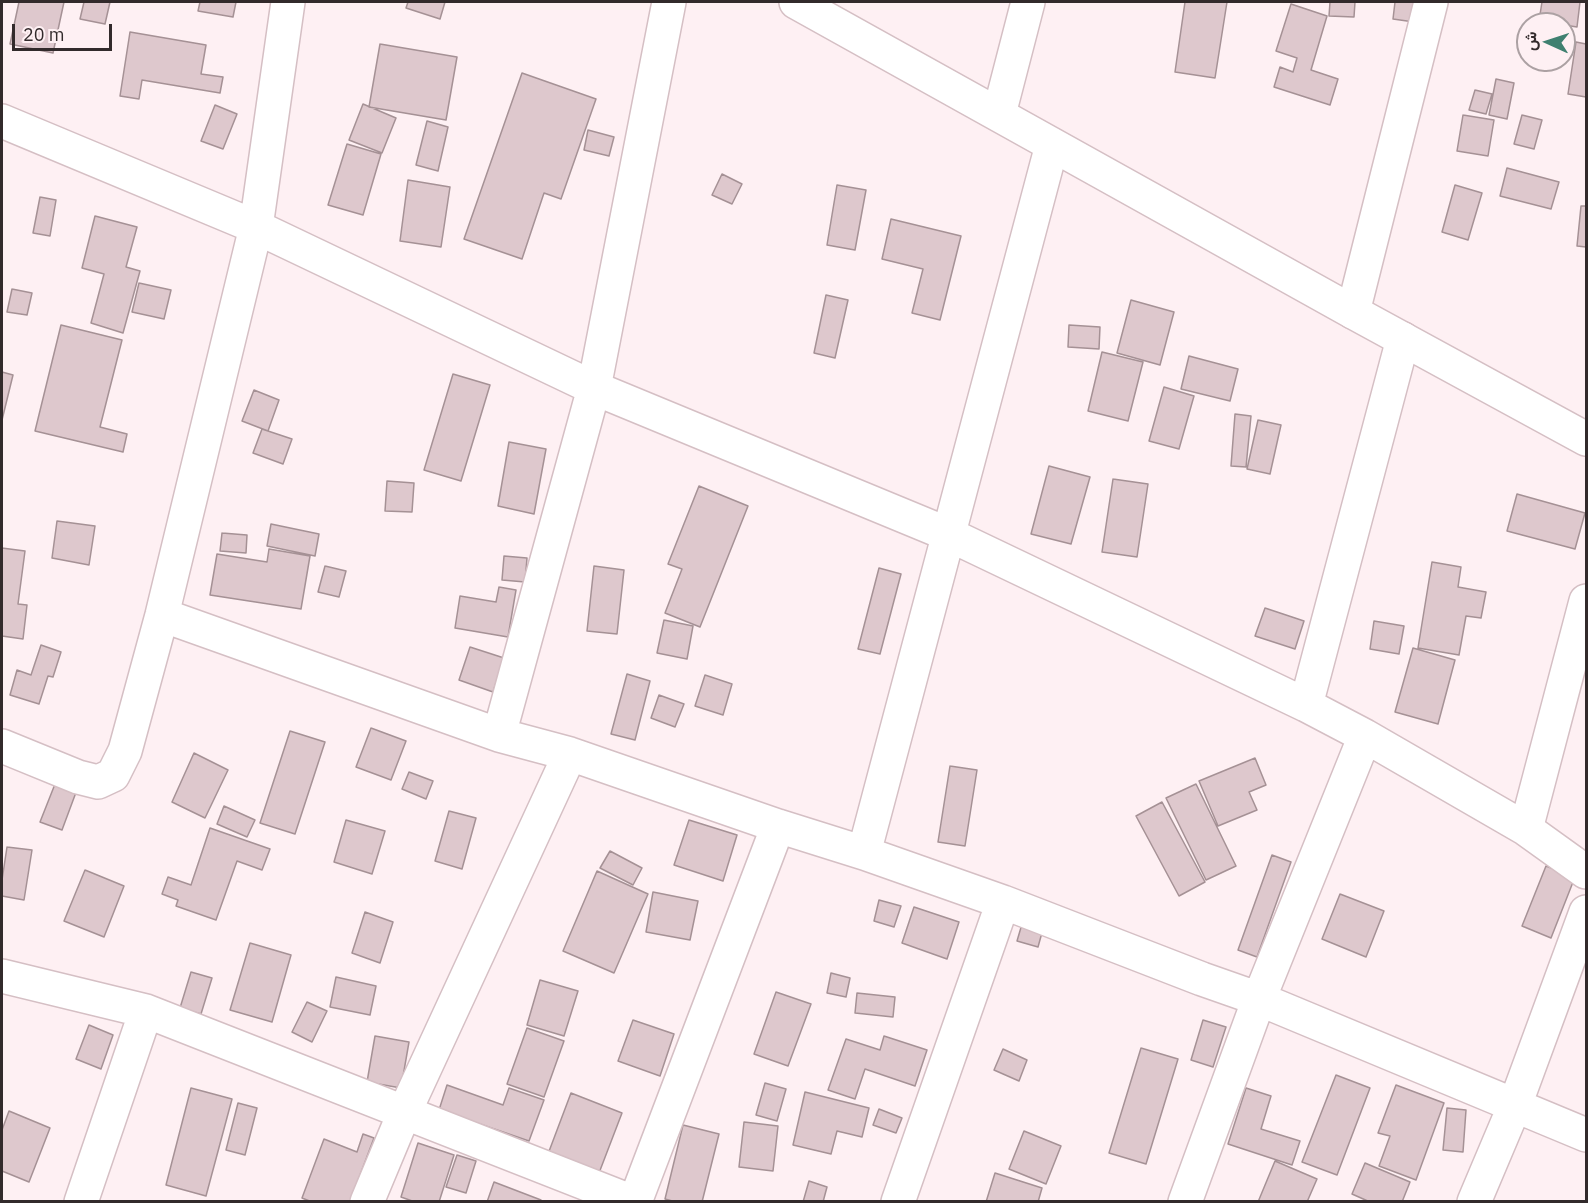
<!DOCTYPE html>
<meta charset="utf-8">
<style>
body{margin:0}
#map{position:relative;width:1588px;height:1203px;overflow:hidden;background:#fef0f3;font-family:"IBM Plex Sans",Vazirmatn,sans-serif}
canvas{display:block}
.frame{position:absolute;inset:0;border:3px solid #322a2b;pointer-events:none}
.north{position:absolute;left:1516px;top:12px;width:60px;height:60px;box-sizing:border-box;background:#fef0f3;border:2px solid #aca1a3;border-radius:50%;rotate:273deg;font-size:16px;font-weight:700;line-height:24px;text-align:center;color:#322a2b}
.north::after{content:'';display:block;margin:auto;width:21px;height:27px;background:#3f8070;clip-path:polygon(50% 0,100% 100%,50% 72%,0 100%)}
.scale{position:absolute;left:12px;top:24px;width:100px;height:27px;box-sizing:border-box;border:3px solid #322a2b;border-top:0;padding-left:8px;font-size:18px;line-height:21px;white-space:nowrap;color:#322a2b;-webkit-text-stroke:4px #fef0f3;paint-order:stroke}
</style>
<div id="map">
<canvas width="1588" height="1203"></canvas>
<div class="frame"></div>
<div class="north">ش</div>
<div class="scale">20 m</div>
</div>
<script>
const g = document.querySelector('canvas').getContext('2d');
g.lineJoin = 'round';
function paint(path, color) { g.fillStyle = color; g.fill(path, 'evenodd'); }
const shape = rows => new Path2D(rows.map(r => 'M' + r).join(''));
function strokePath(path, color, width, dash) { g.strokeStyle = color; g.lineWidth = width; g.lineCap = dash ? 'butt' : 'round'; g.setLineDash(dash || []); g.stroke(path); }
const building = shape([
 [19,2,64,2,53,53,10,44,19,2],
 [84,2,110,2,105,24,80,19,84,2],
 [200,2,236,2,233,17,198,11,200,2],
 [408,2,445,2,440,19,406,8,408,2],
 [1185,2,1227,2,1215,78,1175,72,1185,2],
 [1330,2,1355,2,1354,17,1329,16,1330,2],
 [1395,2,1417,2,1414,22,1393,19,1395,2],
 [1542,2,1580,2,1577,27,1539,21,1542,2],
 [1291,4,1327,16,1311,70,1338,79,1330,105,1274,87,1280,67,1293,72,1297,58,1276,51,1291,4],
 [130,32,206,45,201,74,223,77,220,93,142,80,139,99,120,96,130,32],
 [1576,42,1586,44,1586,97,1568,94,1576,42],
 [380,44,457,57,446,120,369,107,380,44],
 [522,73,596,99,561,199,544,193,522,259,464,239,522,73],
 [1496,79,1514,83,1507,119,1489,115,1496,79],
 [1475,90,1492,94,1486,114,1469,110,1475,90],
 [363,104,396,118,382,153,349,140,363,104],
 [215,105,237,114,223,149,201,141,215,105],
 [1463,115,1494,120,1488,156,1457,151,1463,115],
 [1522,115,1542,120,1534,149,1514,144,1522,115],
 [427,121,448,127,438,171,416,165,427,121],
 [588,130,614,137,609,156,584,150,588,130],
 [347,144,381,154,363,215,328,205,347,144],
 [1507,168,1559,182,1551,209,1500,196,1507,168],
 [722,174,742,184,732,204,712,195,722,174],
 [408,180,450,187,441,247,400,241,408,180],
 [837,185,866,190,855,250,827,245,837,185],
 [1455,185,1482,193,1468,240,1442,232,1455,185],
 [40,197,56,200,50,236,33,233,40,197],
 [1581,206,1586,206,1586,247,1577,246,1581,206],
 [95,216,137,227,126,267,140,271,123,333,91,323,104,274,82,268,95,216],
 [891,219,961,236,940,320,912,313,923,269,882,259,891,219],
 [139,283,171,290,164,319,132,312,139,283],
 [12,289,32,293,27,315,7,312,12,289],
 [826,295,848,300,835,358,814,353,826,295],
 [1131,300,1174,312,1160,365,1117,353,1131,300],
 [61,325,122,340,100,427,127,434,123,452,35,431,61,325],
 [1069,325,1100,327,1099,349,1068,347,1069,325],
 [1102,352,1143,362,1128,421,1088,411,1102,352],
 [1189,356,1238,369,1230,401,1181,389,1189,356],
 [2,372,13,375,2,420,2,372],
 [453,374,490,385,461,481,424,470,453,374],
 [1164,387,1194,396,1179,449,1149,441,1164,387],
 [254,390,279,400,268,431,242,421,254,390],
 [1235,414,1251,416,1246,467,1231,466,1235,414],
 [1258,420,1281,425,1270,474,1247,469,1258,420],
 [262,429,292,439,283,464,253,453,262,429],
 [509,442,546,449,534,514,498,506,509,442],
 [1049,466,1090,477,1071,544,1031,534,1049,466],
 [1113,479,1148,484,1137,557,1102,552,1113,479],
 [387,481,414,483,412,512,385,511,387,481],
 [699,486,748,506,700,627,665,613,682,569,668,564,699,486],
 [1517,494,1585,513,1575,549,1507,531,1517,494],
 [57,521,95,526,89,565,52,558,57,521],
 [271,524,319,534,315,556,267,546,271,524],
 [222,533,247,535,246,553,220,551,222,533],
 [2,548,25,551,18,604,27,605,23,639,2,636,2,548],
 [269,549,310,556,301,609,210,595,217,554,267,562,269,549],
 [504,556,527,558,525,582,502,580,504,556],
 [1432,562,1461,567,1458,587,1486,592,1481,618,1466,616,1459,655,1418,648,1432,562],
 [325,566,346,571,339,597,318,592,325,566],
 [594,566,624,570,617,634,587,631,594,566],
 [879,568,901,574,880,654,858,649,879,568],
 [499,587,516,590,508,637,455,628,460,596,496,602,499,587],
 [1265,608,1304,621,1295,649,1255,636,1265,608],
 [664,620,693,626,687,659,657,653,664,620],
 [1374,621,1404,626,1399,654,1370,649,1374,621],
 [41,645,61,652,53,677,48,676,39,704,10,695,17,670,31,675,41,645],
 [470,647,504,658,493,692,459,680,470,647],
 [1413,648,1455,660,1438,724,1395,712,1413,648],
 [627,674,650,681,635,740,611,734,627,674],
 [705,675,732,684,723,715,695,706,705,675],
 [659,695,684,704,675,727,651,718,659,695],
 [371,728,406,741,391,780,356,767,371,728],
 [290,731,325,742,295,834,260,823,290,731],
 [194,753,228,770,205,818,172,802,194,753],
 [1255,758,1266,785,1249,792,1257,810,1218,826,1199,781,1255,758],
 [950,766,977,770,965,846,938,842,950,766],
 [409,772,433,781,426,799,402,789,409,772],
 [57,779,78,787,62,830,40,822,57,779],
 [1196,784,1236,866,1206,880,1166,798,1196,784],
 [1162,802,1205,882,1179,896,1136,816,1162,802],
 [224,806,255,820,247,837,217,824,224,806],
 [449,811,476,818,462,869,435,861,449,811],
 [346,820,385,831,372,874,334,862,346,820],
 [689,820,737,835,723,881,674,865,689,820],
 [210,828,270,849,262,870,237,861,216,920,176,906,178,900,162,894,168,877,191,885,210,828],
 [7,847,32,850,24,900,2,896,2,880,7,847],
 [610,851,642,868,633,885,600,868,610,851],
 [1272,855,1291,862,1257,957,1238,950,1272,855],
 [1546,866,1575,877,1551,938,1522,926,1546,866],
 [85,870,124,886,104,937,64,921,85,870],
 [597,871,648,894,614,973,563,951,597,871],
 [653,892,698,901,690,940,646,932,653,892],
 [1340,894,1384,911,1366,957,1322,939,1340,894],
 [879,900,901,906,894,927,874,921,879,900],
 [914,907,959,922,947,959,902,943,914,907],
 [365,912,393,922,380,963,352,953,365,912],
 [1022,924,1043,929,1038,947,1017,941,1022,924],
 [250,943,291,955,272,1022,230,1010,250,943],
 [191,972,212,978,201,1014,180,1008,191,972],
 [831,973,850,978,846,997,827,993,831,973],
 [336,977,376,986,370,1015,330,1007,336,977],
 [540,980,578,991,564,1036,527,1025,540,980],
 [776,992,811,1004,788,1066,754,1054,776,992],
 [857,993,895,997,893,1017,855,1013,857,993],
 [307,1002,327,1011,312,1042,292,1032,307,1002],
 [633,1020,674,1034,660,1076,618,1061,633,1020],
 [1203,1020,1226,1027,1213,1067,1191,1060,1203,1020],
 [89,1025,113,1035,101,1069,76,1059,89,1025],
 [527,1028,564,1041,544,1097,507,1084,527,1028],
 [375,1036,409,1042,401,1088,367,1082,375,1036],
 [884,1036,927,1050,915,1086,865,1069,855,1099,828,1090,846,1039,880,1050,884,1036],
 [1141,1048,1178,1059,1146,1164,1109,1153,1141,1048],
 [1003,1049,1027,1060,1019,1081,994,1070,1003,1049],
 [1336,1075,1370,1088,1337,1175,1302,1162,1336,1075],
 [765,1083,786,1089,777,1121,756,1115,765,1083],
 [447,1085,503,1105,509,1088,544,1100,529,1141,439,1110,447,1085],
 [1396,1085,1444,1103,1416,1180,1379,1166,1390,1136,1378,1133,1396,1085],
 [191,1088,232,1099,206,1196,166,1185,191,1088],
 [1246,1088,1271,1096,1261,1129,1300,1141,1292,1165,1228,1144,1246,1088],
 [805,1092,869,1108,862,1137,837,1131,831,1154,793,1145,805,1092],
 [571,1093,622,1113,599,1173,548,1154,571,1093],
 [238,1103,257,1108,245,1155,226,1150,238,1103],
 [1447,1108,1466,1110,1463,1152,1443,1150,1447,1108],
 [879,1109,902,1118,896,1133,873,1125,879,1109],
 [9,1111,50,1128,29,1182,2,1171,2,1130,9,1111],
 [744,1122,778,1126,773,1171,739,1167,744,1122],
 [683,1125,719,1134,702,1202,676,1202,665,1199,683,1125],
 [1024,1131,1061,1146,1046,1184,1009,1169,1024,1131],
 [363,1134,374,1138,350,1202,312,1202,302,1198,324,1139,357,1152,363,1134],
 [418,1143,454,1155,439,1202,415,1202,401,1197,418,1143],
 [457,1155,476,1161,466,1193,446,1187,457,1155],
 [1275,1161,1317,1179,1307,1202,1258,1202,1275,1161],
 [1365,1163,1410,1182,1402,1202,1370,1202,1352,1194,1365,1163],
 [995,1173,1042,1188,1038,1202,986,1202,995,1173],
 [809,1181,827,1187,823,1202,803,1202,809,1181],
 [494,1182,541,1200,540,1202,487,1202,494,1182]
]);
paint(building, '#dec8cd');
strokePath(building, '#a59195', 1.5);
const minor = shape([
 [999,114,1028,2],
 [2,121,256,227,594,388,950,535,1306,705,1365,736,1526,829,1586,872],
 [1353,312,1431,2],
 [162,615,499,735,570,754,778,826,864,853,1003,902,1202,979,1259,999,1586,1135],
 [1306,705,1403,339],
 [499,735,594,388,669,2],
 [2,746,78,777,98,782,113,775,125,751,162,615,256,227,288,2],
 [1526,829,1586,601],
 [864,853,1052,145],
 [2,976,146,1011,633,1202],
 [81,1202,146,1011],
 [367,1202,405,1111,570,754],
 [635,1202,778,826],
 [898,1202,1003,902],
 [1185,1202,1259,999,1365,736],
 [1474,1202,1515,1105,1586,912]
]);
const primary = shape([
 [796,2,1353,312,1586,439]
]);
strokePath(minor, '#d5bfc4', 36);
strokePath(primary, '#d5bfc4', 36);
strokePath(minor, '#fff', 33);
strokePath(primary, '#fff', 33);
</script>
